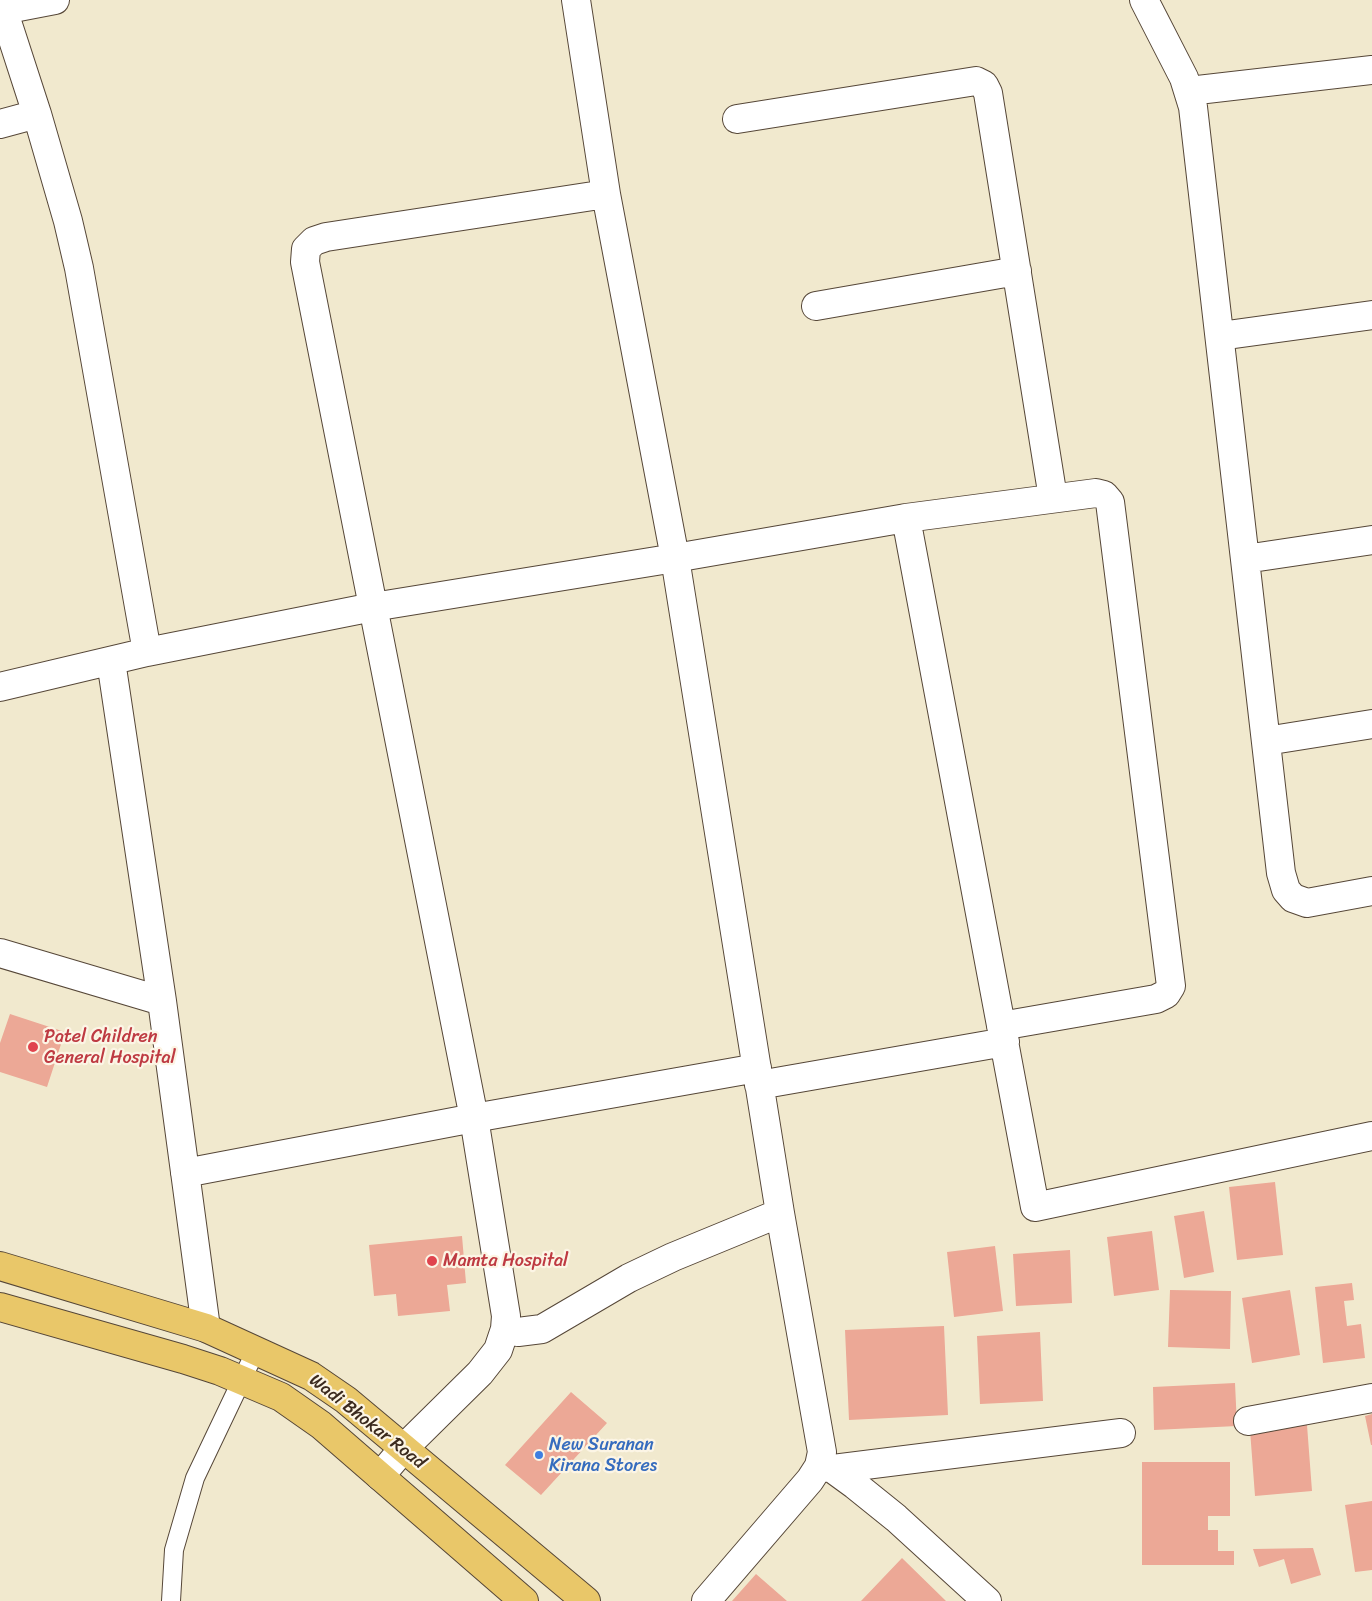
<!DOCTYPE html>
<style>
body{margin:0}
canvas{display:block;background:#f1e9ce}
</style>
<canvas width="1372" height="1601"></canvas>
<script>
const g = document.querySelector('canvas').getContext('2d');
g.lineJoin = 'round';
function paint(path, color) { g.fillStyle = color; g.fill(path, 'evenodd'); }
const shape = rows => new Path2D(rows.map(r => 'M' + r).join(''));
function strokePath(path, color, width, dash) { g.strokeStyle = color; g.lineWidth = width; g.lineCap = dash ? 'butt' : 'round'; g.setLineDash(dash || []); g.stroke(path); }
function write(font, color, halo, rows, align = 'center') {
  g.font = font + ' Sriracha,sans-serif'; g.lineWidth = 4.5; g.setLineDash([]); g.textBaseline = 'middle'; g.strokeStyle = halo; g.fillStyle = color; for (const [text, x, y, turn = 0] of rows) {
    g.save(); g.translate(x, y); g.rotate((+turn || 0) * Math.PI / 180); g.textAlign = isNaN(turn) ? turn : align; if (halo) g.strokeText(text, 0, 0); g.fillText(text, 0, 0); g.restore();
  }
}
paint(shape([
 [10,1014,65,1032,47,1087,0,1072,0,1043],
 [1275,1182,1283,1255,1237,1260,1229,1187],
 [1204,1211,1214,1272,1184,1278,1174,1216],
 [1152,1231,1159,1290,1114,1296,1107,1237],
 [462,1236,466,1283,447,1285,450,1311,398,1316,396,1294,374,1296,369,1245],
 [995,1246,1003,1311,954,1317,947,1252],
 [1070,1250,1072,1303,1016,1306,1013,1254],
 [1352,1283,1354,1300,1344,1301,1347,1326,1361,1324,1365,1358,1323,1363,1315,1287],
 [1170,1290,1231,1291,1230,1349,1168,1347],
 [1290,1290,1300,1355,1252,1363,1242,1298],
 [944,1326,948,1415,849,1420,845,1330],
 [1040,1332,1043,1401,980,1404,977,1336],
 [1235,1383,1237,1426,1154,1430,1153,1387],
 [571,1392,607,1423,541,1495,505,1465],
 [1372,1414,1372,1445,1371,1445,1365,1416],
 [1307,1425,1312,1491,1255,1496,1250,1430],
 [1142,1462,1230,1462,1230,1516,1208,1516,1208,1530,1218,1530,1218,1551,1234,1551,1234,1565,1142,1565],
 [1372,1501,1372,1570,1355,1572,1345,1505],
 [1313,1548,1321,1575,1291,1584,1284,1559,1259,1567,1253,1549],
 [902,1558,946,1601,861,1601],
 [756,1574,787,1601,732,1601]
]), '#eca896');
const lane = shape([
 [171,1601,174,1550,195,1478,256,1350]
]);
const street = shape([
 [0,0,37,114,68,221,79,268,147,652],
 [576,0,606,194,675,558,780,1213,822,1452,819,1466,810,1480,706,1601],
 [1144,0,1184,78,1193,107,1281,873,1286,890,1293,898,1307,903,1372,891],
 [3,10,55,0],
 [1189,91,1372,70],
 [737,119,976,81,984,85,988,93,1053,498],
 [0,124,37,114],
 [816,306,1017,271],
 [1220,336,1372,315],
 [906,518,1096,493,1104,495,1110,502,1171,986,1166,994,1156,999,1001,1026],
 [1245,559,1372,540],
 [111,661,162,1001,206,1328],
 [0,687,147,652,373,607,675,558,906,518,1035,1207,1372,1136],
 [1266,741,1372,724],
 [0,953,162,1001],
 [759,1085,1005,1042],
 [185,1173,474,1118,757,1068],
 [505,1329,518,1332,542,1329,629,1278,673,1257,780,1213],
 [1248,1421,1372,1398],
 [825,1467,833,1469,855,1485,896,1518,987,1601],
 [833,1469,1121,1433],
 [380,1476,404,1448,480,1373,498,1350,505,1329,506,1316,474,1118,305,262,306,249,314,241,326,237,606,194]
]);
const primary = shape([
 [0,1266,206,1328,311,1376,346,1400,586,1601],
 [0,1307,183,1359,220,1371,281,1397,321,1425,524,1601]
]);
strokePath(lane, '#564738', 20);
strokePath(street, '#564738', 30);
strokePath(primary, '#564738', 30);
strokePath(lane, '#fff', 18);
strokePath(street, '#fff', 28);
strokePath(primary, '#e9c769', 28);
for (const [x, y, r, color] of [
 [33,1047,6,"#e0444e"],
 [432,1261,6,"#e0444e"],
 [539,1455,5,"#3f7fe0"]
]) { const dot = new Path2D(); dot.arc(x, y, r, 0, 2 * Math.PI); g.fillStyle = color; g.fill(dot); strokePath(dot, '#fcf5e5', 2); }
write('18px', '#be3a42', '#fcf5e5', [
 ["Patel Children",44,1037],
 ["General Hospital",44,1058],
 ["Mamta Hospital",443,1261]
], 'left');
write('18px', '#3b2a1e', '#fcf5e5', [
 ["Wadi Bhokar Road",367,1422,38]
]);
write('18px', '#366cbe', '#fcf5e5', [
 ["New Suranan",549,1445],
 ["Kirana Stores",549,1466]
], 'left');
</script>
